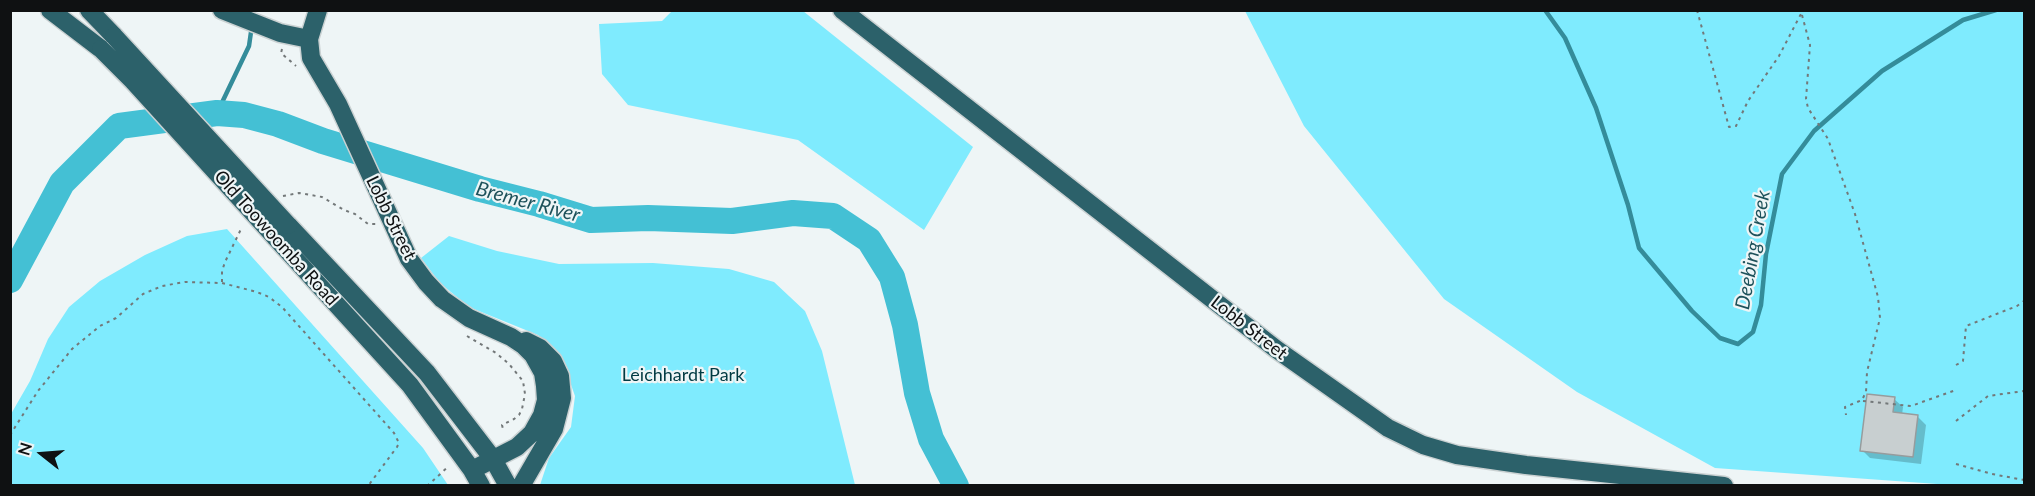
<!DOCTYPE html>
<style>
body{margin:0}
#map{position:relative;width:2035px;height:496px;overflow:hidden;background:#eef5f6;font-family:Lato,sans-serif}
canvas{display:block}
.frame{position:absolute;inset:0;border:12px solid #0f1112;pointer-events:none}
.north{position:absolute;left:12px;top:424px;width:60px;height:60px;-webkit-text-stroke:4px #eef5f6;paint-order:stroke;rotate:287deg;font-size:16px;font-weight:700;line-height:24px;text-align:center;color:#0f1112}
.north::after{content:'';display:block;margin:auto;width:21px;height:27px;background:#0f1112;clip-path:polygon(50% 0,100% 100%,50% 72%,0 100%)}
</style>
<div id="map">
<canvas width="2035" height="496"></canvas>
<div class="frame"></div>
<div class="north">N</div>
</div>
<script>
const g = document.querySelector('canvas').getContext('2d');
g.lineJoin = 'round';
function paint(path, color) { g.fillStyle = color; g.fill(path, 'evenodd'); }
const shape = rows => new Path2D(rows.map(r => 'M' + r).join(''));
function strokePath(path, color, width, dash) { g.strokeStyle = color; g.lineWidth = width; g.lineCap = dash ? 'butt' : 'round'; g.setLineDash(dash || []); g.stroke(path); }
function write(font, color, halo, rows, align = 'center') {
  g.font = font + ' Lato,sans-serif'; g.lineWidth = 4.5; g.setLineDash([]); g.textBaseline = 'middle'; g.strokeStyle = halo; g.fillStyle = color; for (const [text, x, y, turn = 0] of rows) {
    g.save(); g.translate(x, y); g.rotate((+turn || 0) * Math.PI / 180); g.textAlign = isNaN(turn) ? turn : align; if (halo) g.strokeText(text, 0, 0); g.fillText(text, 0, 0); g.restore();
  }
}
paint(shape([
 [672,11,803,11,973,147,924,230,798,140,628,105,602,74,599,24,662,21],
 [1245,11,2024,11,2024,485,1951,485,1715,468,1577,392,1444,299,1304,126],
 [227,229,423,448,448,485,11,485,11,414,30,381,48,339,69,307,100,281,145,255,187,236],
 [449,236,497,251,559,264,653,263,729,269,774,282,805,311,822,351,855,485,540,485,549,458,571,427,575,396,564,365,554,348,538,335,469,307,440,283,421,258]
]), '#7febfe');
paint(shape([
 [1894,399,1903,407,1902,415,1917,416,1926,425,1921,464,1870,458,1862,450]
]), '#0003');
strokePath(shape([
 [1545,10,1565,38,1596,108,1628,205,1639,248,1692,311,1720,338,1738,344,1753,332,1761,305,1766,254,1782,174,1814,131,1882,71,1963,20,1996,10],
 [217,113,249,46,252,25]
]), '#348c9a', 4.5);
strokePath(shape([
 [10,280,62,183,119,126,217,113,244,115,278,124,323,141,480,189,539,204,591,220,648,218,732,221,793,213,833,216,869,240,892,277,905,325,917,393,931,439,956,486]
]), '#44c0d4', 26);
const building = shape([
 [1867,394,1895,397,1893,412,1918,415,1913,457,1860,451,1867,394]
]);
paint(building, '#c8cfd0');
strokePath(building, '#969c9d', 1.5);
const major = shape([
 [50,10,101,49],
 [89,10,114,36],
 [222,10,280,33,309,39],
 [318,10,309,39,311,58,338,104,409,259,426,282,442,299,469,318,511,337,523,345,533,355,543,373,545,386,546,400,542,415,532,433,517,447,472,470],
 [842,10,1276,349,1388,428,1423,445,1457,455,1526,465,1724,486],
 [288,225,427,373,493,459,508,486],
 [275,237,410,385,472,470,481,486],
 [521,486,554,429,562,398,560,376,553,361,540,348,526,341]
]);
strokePath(major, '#cad1d2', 21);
strokePath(shape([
 [1697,10,1729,127,1736,126,1748,101,1779,56,1803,10],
 [1802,15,1810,45,1806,99,1808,108,1828,139,1855,214,1878,297,1880,318,1867,372,1866,392,1862,400,1845,407,1846,415],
 [282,49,281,53,296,66],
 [283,196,299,193,322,197,344,210,355,214,368,224,377,224],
 [222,282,222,271,225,262,242,227],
 [467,336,496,353,509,364,523,381,525,394,522,409,519,415,514,419,502,425,503,429],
 [1956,365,1963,361,1966,326,2017,306,2024,301],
 [1863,401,1911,406,1956,390],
 [1956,421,1988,396,2024,391],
 [10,435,38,391,72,349,100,326,116,318,143,294,162,286,185,282,222,283,257,292,269,297,282,307,394,433,399,443,397,447,368,486],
 [1956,464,1992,474,2024,480],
 [427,486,449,466]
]), '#737879', 2, [3, 4.5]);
strokePath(major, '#2c616a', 18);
const majorBridge = shape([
 [114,36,288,225],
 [101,49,133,81,275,237]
]);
strokePath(majorBridge, '#cad1d2', 21, []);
strokePath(majorBridge, '#2c616a', 18);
write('18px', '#0f1112', '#eef5f6', [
 ["Lobb Street",391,218,64],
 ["Old Toowoomba Road",276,238,48],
 ["Lobb Street",1249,328,38]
]);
write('18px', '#003a42', '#eef5f6', [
 ["Leichhardt Park",683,375]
]);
write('italic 20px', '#1e525b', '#eef5f6', [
 ["Bremer River",528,202,15],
 ["Deebing Creek",1753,250,-80]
]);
</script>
